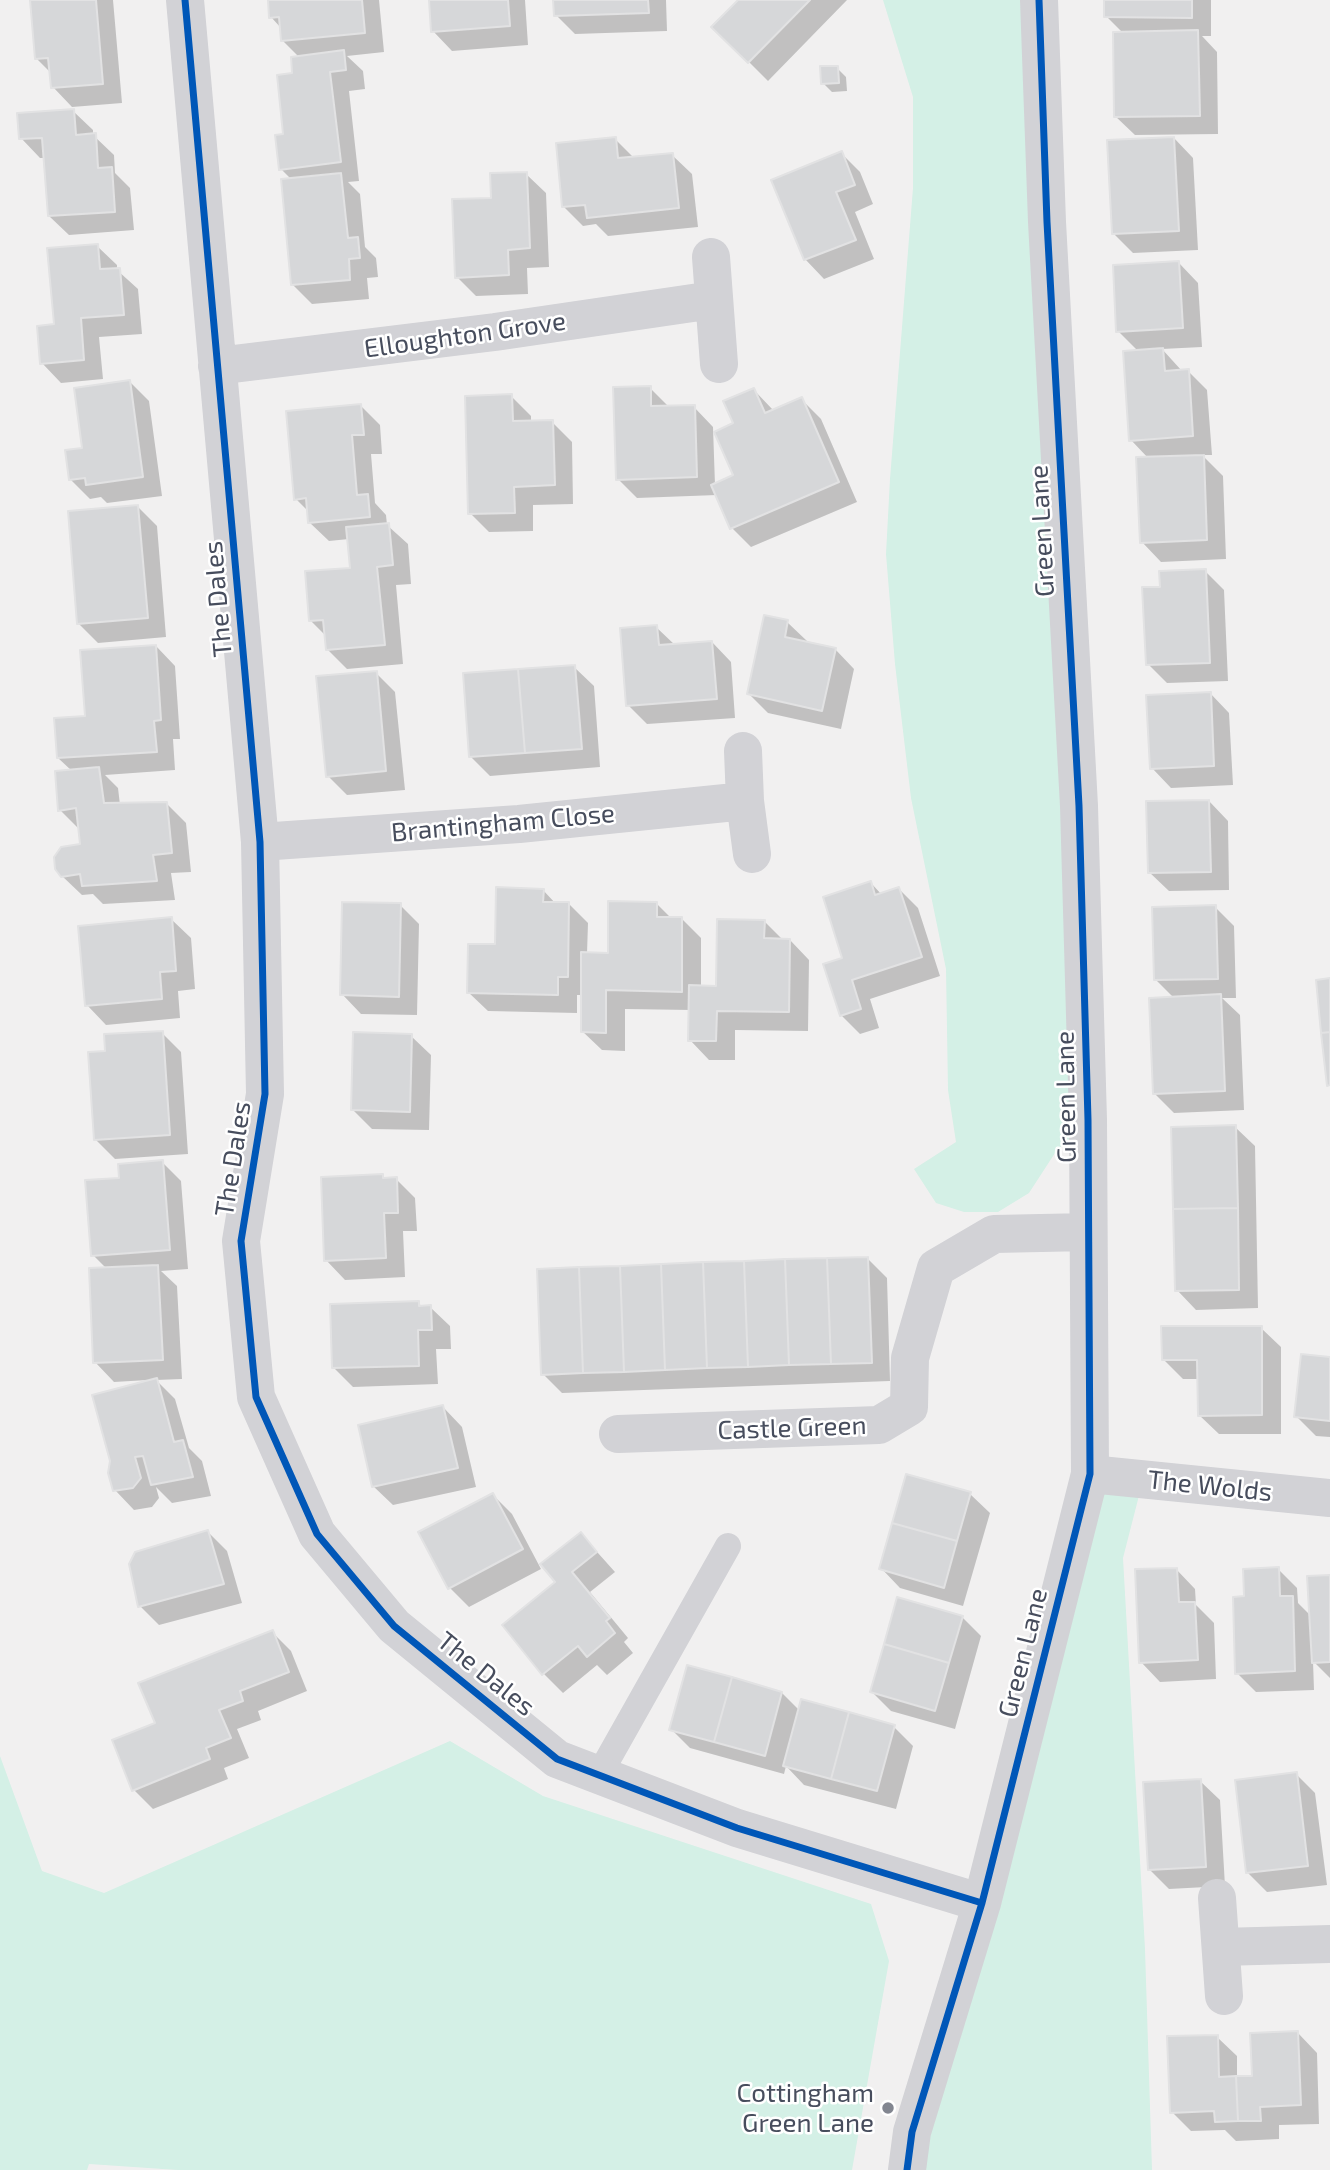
<!DOCTYPE html>
<style>
body{margin:0}
canvas{display:block;background:#f1f0f0}
</style>
<canvas width="1330" height="2170"></canvas>
<script>
const g = document.querySelector('canvas').getContext('2d');
g.lineJoin = 'round';
function paint(path, color) { g.fillStyle = color; g.fill(path, 'evenodd'); }
const shape = rows => new Path2D(rows.map(r => 'M' + r).join(''));
function strokePath(path, color, width, dash) { g.strokeStyle = color; g.lineWidth = width; g.lineCap = dash ? 'butt' : 'round'; g.setLineDash(dash || []); g.stroke(path); }
function write(font, color, halo, rows, align = 'center') {
  g.font = font + ' "Exo 2",sans-serif'; g.lineWidth = 5; g.setLineDash([]); g.textBaseline = 'middle'; g.strokeStyle = halo; g.fillStyle = color; for (const [text, x, y, turn = 0] of rows) {
    g.save(); g.translate(x, y); g.rotate((+turn || 0) * Math.PI / 180); g.textAlign = isNaN(turn) ? turn : align; if (halo) g.strokeText(text, 0, 0); g.fillText(text, 0, 0); g.restore();
  }
}
paint(shape([
 [883,0,1039,0,1088,1120,1055,1153,1029,1193,998,1212,964,1212,936,1203,914,1169,956,1142,948,1090,946,969,911,798,895,664,886,554,890,479,913,188,913,97],
 [1090,1474,1143,1480,1123,1558,1145,1949,1152,2170,907,2170],
 [450,1741,543,1796,871,1904,889,1961,852,2170,178,2170,89,2164,87,2170,0,2170,0,1756,42,1871,104,1893]
]), '#d4f0e6');
paint(shape([
 [32,0,113,0,122,103,72,107,53,87,51,73,36,58],
 [269,0,379,0,384,52,347,56,363,71,365,89,349,91,359,181,348,182,360,194,365,247,376,258,378,277,367,278,369,299,312,304,293,285,292,180,281,169,294,74,299,57,282,40,281,28,271,17],
 [430,0,525,0,528,45,452,51,433,31],
 [555,0,666,0,667,31,575,34,556,15],
 [740,0,847,0,768,81,714,27],
 [1106,0,1211,0,1211,36,1202,36,1217,52,1218,134,1135,135,1115,116,1123,33,1106,16],
 [837,68,846,77,847,91,832,92,823,83],
 [73,111,93,130,93,135,114,155,115,173,130,188,134,230,69,235,49,216,45,158,40,158,21,138],
 [1174,138,1193,158,1198,250,1133,253,1114,234],
 [615,139,635,159,672,155,692,174,698,227,608,236,596,224,583,226,564,207],
 [841,153,860,172,873,204,855,212,874,259,824,279,805,259],
 [526,174,546,193,549,267,527,268,528,294,476,296,457,277,493,199],
 [97,246,117,265,117,270,138,289,142,334,99,337,103,379,61,383,42,363,56,326],
 [1179,263,1198,283,1202,347,1162,349,1182,371,1188,371,1207,390,1212,455,1202,455,1223,476,1226,559,1161,562,1142,542,1149,459,1131,440,1138,351,1118,331],
 [130,382,149,401,162,496,107,503,101,497,90,499,70,479,84,450],
 [650,388,670,408,694,407,713,427,715,485,735,476,735,424,754,390,773,410,802,400,821,419,857,502,751,547,732,528,717,495,637,498,618,479],
 [511,396,531,416,531,423,552,422,572,442,573,504,533,505,533,531,489,532,470,513],
 [361,406,380,425,382,454,371,454,375,503,386,515,387,525,408,544,411,584,396,585,403,664,347,669,328,650,326,636,311,621,352,569,349,539,329,541,309,522,309,512,296,499],
 [138,507,157,526,166,637,98,643,79,624],
 [1205,571,1224,590,1228,681,1167,683,1148,664,1162,588],
 [787,622,807,641,806,643,835,649,854,669,841,729,768,713,749,694],
 [656,627,675,645,712,642,731,662,735,718,647,724,628,705],
 [156,646,175,666,180,739,173,739,175,770,105,775,118,788,120,805,166,803,186,823,191,872,171,873,175,900,103,904,93,894,82,895,62,876,82,845,79,829,60,810,72,771,58,758,86,718],
 [574,667,594,686,600,767,490,776,471,757],
 [376,673,395,692,405,790,347,795,328,776],
 [1210,693,1229,713,1233,785,1171,788,1152,768],
 [1209,801,1228,821,1229,890,1169,891,1149,872],
 [871,883,882,895,899,889,918,908,940,976,870,999,879,1028,860,1034,841,1015,845,959],
 [543,890,556,904,569,904,588,923,587,954,610,954,656,903,671,918,682,919,701,938,701,987,718,988,764,921,783,940,790,940,809,960,808,1031,735,1030,735,1060,709,1060,690,1040,691,1010,625,1009,625,1051,602,1050,582,1031,583,995,577,995,577,1013,488,1011,468,992,497,946],
 [400,905,419,924,417,1015,361,1014,342,994],
 [1215,907,1234,926,1236,998,1222,998,1240,1015,1244,1110,1174,1113,1155,1094,1174,998,1156,980],
 [171,919,191,938,195,989,178,991,180,1018,106,1025,87,1005],
 [162,1033,181,1052,188,1154,115,1159,95,1139,107,1052],
 [411,1036,431,1055,429,1130,372,1129,352,1109],
 [1235,1127,1255,1146,1258,1308,1196,1310,1177,1290],
 [162,1162,181,1181,188,1269,161,1271,177,1286,182,1379,156,1380,175,1399,189,1448,202,1461,211,1496,172,1503,156,1487,159,1498,152,1507,134,1510,115,1490,148,1380,114,1382,95,1362,107,1269,93,1255,121,1179],
 [382,1176,386,1180,396,1179,415,1198,417,1231,403,1231,405,1277,345,1280,326,1260],
 [867,1258,887,1278,890,1381,562,1393,543,1374],
 [418,1303,423,1307,430,1307,450,1326,451,1349,436,1349,438,1384,353,1387,334,1368],
 [1261,1328,1281,1347,1281,1434,1219,1434,1199,1415,1199,1379,1183,1379,1163,1359],
 [1330,1359,1330,1437,1316,1436,1296,1416],
 [443,1407,462,1427,476,1487,393,1505,373,1486],
 [970,1494,990,1513,963,1606,900,1588,881,1568],
 [493,1495,512,1514,541,1569,469,1607,450,1588],
 [208,1532,227,1551,242,1603,159,1625,140,1606],
 [581,1534,615,1572,590,1592,628,1638,624,1642,633,1653,607,1675,597,1665,563,1693,543,1673,557,1582],
 [1176,1569,1195,1589,1196,1605,1214,1623,1216,1679,1160,1682,1141,1662],
 [1278,1569,1297,1588,1298,1603,1311,1616,1330,1577,1330,1678,1313,1661,1314,1690,1256,1692,1237,1673,1246,1598],
 [962,1617,981,1636,955,1729,891,1711,872,1692],
 [272,1632,291,1651,307,1691,258,1711,261,1720,237,1729,249,1758,224,1768,228,1779,153,1809,134,1790],
 [782,1693,800,1711,894,1727,913,1746,896,1809,804,1785,786,1766,784,1774,690,1748,671,1729],
 [1296,1774,1315,1793,1327,1885,1267,1892,1248,1873],
 [1200,1781,1220,1800,1225,1886,1169,1889,1150,1870],
 [1298,2033,1317,2053,1319,2124,1279,2125,1279,2139,1236,2141,1225,2130,1191,2131,1172,2112,1217,2037,1237,2056,1237,2078,1253,2077]
]), '#0003');
const building = shape([
 [30,0,96,0,103,84,51,88,48,58,35,59,30,0],
 [268,0,362,0,365,33,281,41,279,17,269,18,268,0],
 [429,0,508,0,510,26,431,32,429,0],
 [553,0,648,0,649,13,554,16,553,0],
 [738,0,810,0,748,63,711,27,738,0],
 [1104,0,1192,0,1192,18,1104,17,1104,0],
 [1198,30,1200,116,1114,117,1113,32,1198,30],
 [344,50,346,70,330,72,341,162,279,170,275,135,283,134,277,75,292,73,291,57,344,50],
 [820,66,838,66,839,83,821,84,820,66],
 [74,109,76,135,96,133,98,168,112,167,115,212,48,216,42,138,19,139,17,113,74,109],
 [616,137,618,158,673,153,679,208,587,218,585,205,562,207,556,143,616,137],
 [1174,137,1179,231,1112,234,1107,140,1174,137],
 [842,151,855,185,836,192,856,240,804,260,771,180,842,151],
 [527,172,530,248,508,250,509,275,455,278,452,199,491,198,490,173,527,172],
 [341,173,348,238,358,237,360,258,349,259,350,280,291,285,281,179,341,173],
 [98,244,100,269,120,268,124,315,81,318,84,360,40,364,37,326,54,324,47,248,98,244],
 [1179,261,1183,328,1116,332,1113,265,1179,261],
 [1163,348,1165,371,1189,369,1193,436,1129,441,1123,351,1163,348],
 [130,380,143,477,86,485,85,478,69,480,65,450,82,448,74,388,130,380],
 [651,386,651,406,695,405,697,477,616,480,613,387,651,386],
 [754,388,765,413,802,397,839,482,730,529,711,485,733,475,714,432,733,423,723,401,754,388],
 [512,394,513,421,553,420,555,485,514,487,515,513,468,514,465,396,512,394],
 [361,404,364,435,352,435,357,495,368,494,370,517,308,523,306,498,294,500,286,411,361,404],
 [1204,455,1207,540,1140,543,1136,457,1204,455],
 [138,505,148,618,77,624,68,511,138,505],
 [389,523,393,565,377,567,385,645,326,650,323,620,309,621,305,571,350,568,346,527,389,523],
 [1206,569,1210,663,1146,665,1142,587,1160,587,1159,571,1206,569],
 [764,615,788,620,785,637,836,648,822,711,747,694,764,615],
 [657,625,659,645,712,641,717,699,626,706,620,628,657,625],
 [156,645,161,720,154,721,157,752,57,758,54,718,85,716,80,650,156,645],
 [575,665,582,749,525,753,518,669,575,665],
 [518,669,525,753,469,757,463,673,518,669],
 [377,671,386,771,326,777,316,676,377,671],
 [1211,692,1214,766,1150,769,1146,695,1211,692],
 [99,767,104,803,167,802,172,853,153,855,157,881,82,886,80,874,61,877,55,869,54,857,61,847,80,844,76,808,58,811,55,771,99,767],
 [1209,800,1211,872,1148,873,1146,801,1209,800],
 [871,881,875,895,899,887,922,957,852,980,861,1009,840,1016,823,964,842,958,823,897,871,881],
 [496,887,544,889,543,902,569,902,568,977,558,977,558,995,467,993,468,944,495,944,496,887],
 [608,901,657,902,657,917,682,917,682,992,606,990,606,1033,581,1032,581,952,608,953,608,901],
 [342,902,401,903,399,997,340,995,342,902],
 [1216,905,1218,979,1154,980,1152,907,1216,905],
 [172,917,176,971,160,972,162,999,85,1006,78,926,172,917],
 [717,919,765,920,764,938,790,939,789,1012,717,1011,716,1041,688,1041,689,985,716,986,717,919],
 [1330,978,1330,1032,1321,1033,1316,980,1330,978],
 [1221,994,1225,1091,1153,1094,1149,998,1221,994],
 [163,1031,170,1135,94,1140,88,1052,105,1051,104,1034,163,1031],
 [353,1032,412,1034,410,1112,351,1110,353,1032],
 [1330,1032,1330,1085,1327,1086,1321,1033,1330,1032],
 [1236,1125,1238,1208,1173,1209,1171,1127,1236,1125],
 [163,1160,170,1250,91,1256,85,1180,119,1178,118,1164,163,1160],
 [383,1174,383,1178,397,1177,398,1213,384,1213,386,1258,324,1261,321,1177,383,1174],
 [1238,1208,1239,1290,1175,1291,1173,1209,1238,1208],
 [868,1257,872,1363,831,1364,827,1258,868,1257],
 [827,1258,831,1364,789,1365,785,1259,827,1258],
 [785,1259,789,1365,748,1367,744,1261,785,1259],
 [744,1261,748,1367,707,1368,703,1262,744,1261],
 [703,1262,707,1368,665,1370,661,1264,703,1262],
 [661,1264,665,1370,624,1372,620,1266,661,1264],
 [158,1265,163,1360,93,1363,89,1268,158,1265],
 [620,1266,624,1372,583,1373,579,1267,620,1266],
 [579,1267,583,1373,541,1375,537,1269,579,1267],
 [419,1301,419,1306,431,1305,432,1330,418,1330,419,1366,332,1368,330,1304,419,1301],
 [1161,1326,1262,1326,1262,1415,1198,1416,1197,1360,1162,1360,1161,1326],
 [1301,1354,1330,1357,1330,1421,1294,1417,1301,1354],
 [157,1378,174,1442,183,1440,193,1477,151,1485,143,1456,135,1457,141,1478,133,1488,113,1491,108,1473,110,1461,92,1395,157,1378],
 [443,1405,458,1468,372,1487,358,1425,443,1405],
 [906,1474,971,1492,957,1541,892,1523,906,1474],
 [493,1493,523,1549,448,1589,418,1532,493,1493],
 [892,1523,957,1541,944,1588,879,1569,892,1523],
 [208,1530,224,1584,138,1607,129,1564,135,1552,208,1530],
 [581,1532,597,1552,572,1572,610,1618,606,1621,615,1633,587,1657,578,1646,542,1675,502,1625,555,1582,540,1564,581,1532],
 [1279,1567,1280,1596,1293,1596,1295,1671,1235,1674,1233,1597,1244,1596,1243,1569,1279,1567],
 [1177,1568,1179,1602,1195,1602,1198,1660,1139,1663,1135,1569,1177,1568],
 [1330,1575,1330,1662,1312,1663,1307,1576,1330,1575],
 [897,1597,963,1616,949,1663,884,1644,897,1597],
 [273,1630,289,1672,240,1691,243,1701,219,1710,231,1738,206,1748,210,1759,132,1791,112,1740,155,1723,138,1683,273,1630],
 [884,1644,949,1663,935,1711,870,1692,884,1644],
 [687,1665,732,1677,714,1742,669,1730,687,1665],
 [732,1677,782,1692,765,1756,714,1742,732,1677],
 [801,1699,849,1712,831,1779,783,1766,801,1699],
 [849,1712,895,1725,877,1791,831,1779,849,1712],
 [1297,1772,1308,1866,1246,1873,1235,1780,1297,1772],
 [1201,1779,1206,1867,1148,1870,1143,1782,1201,1779],
 [1298,2031,1301,2105,1260,2107,1261,2121,1238,2121,1236,2076,1252,2076,1250,2033,1298,2031],
 [1218,2035,1219,2077,1236,2076,1238,2121,1215,2122,1214,2111,1170,2113,1167,2036,1218,2035]
]);
paint(building, '#d6d7d9');
strokePath(building, '#e2e2e3', 2);
strokePath(shape([
 [599,1775,728,1546]
]), '#d2d2d6', 26);
strokePath(shape([
 [185,0,260,842,265,1094,241,1241,256,1397,317,1534,394,1626,557,1759,737,1828,982,1903],
 [711,257,719,364],
 [217,366,495,332,713,300],
 [743,751,745,801,752,854],
 [260,842,519,824,745,801],
 [618,1434,879,1425,909,1407,910,1358,936,1268,994,1234,1088,1232],
 [1090,1474,1330,1498],
 [1217,1898,1224,1996],
 [1221,1947,1330,1944],
 [907,2170,912,2132,982,1903,1090,1474,1088,1120,1079,806,1047,222,1039,0]
]), '#d2d2d6', 38);
strokePath(shape([
 [185,0,260,842,265,1094,241,1241,256,1397,317,1534,394,1626,557,1759,737,1828,982,1903],
 [907,2170,912,2132,982,1903,1090,1474,1088,1120,1079,806,1047,222,1039,0]
]), '#0057b8', 7);
for (const [x, y, r, color] of [
 [888,2108,7,"#828690"]
]) { const dot = new Path2D(); dot.arc(x, y, r, 0, 2 * Math.PI); g.fillStyle = color; g.fill(dot); strokePath(dot, '#fff', 2.5); }
write('26px', '#474d5d', '#fff', [
 ["Elloughton Grove",465,335,-8],
 ["Green Lane",1042,531,-93],
 ["The Dales",218,599,-95],
 ["Brantingham Close",503,823,-5],
 ["Green Lane",1066,1097,-91],
 ["The Dales",233,1159,-81],
 ["Castle Green",792,1428,-2],
 ["The Wolds",1210,1486,6],
 ["Green Lane",1023,1653,-76],
 ["The Dales",486,1674,39]
]);
write('26px', '#474d5d', '#fff', [
 ["Cottingham",874,2093],
 ["Green Lane",874,2123]
], 'right');
</script>
